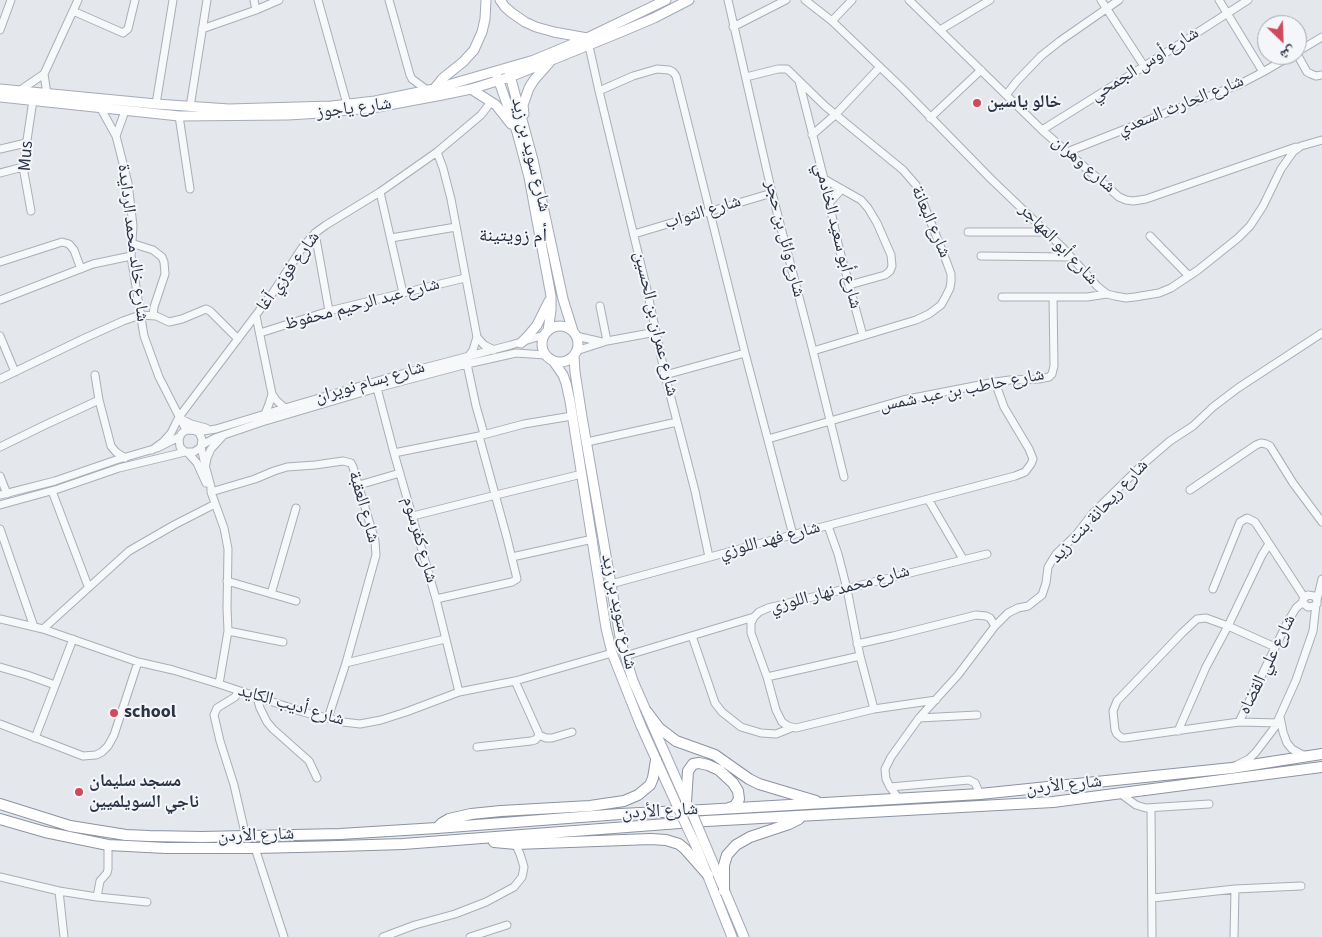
<!DOCTYPE html>
<meta charset="utf-8">
<style>
body{margin:0}
#map{position:relative;width:1322px;height:937px;overflow:hidden;background:#e4e7ec;font-family:"Source Sans 3","Noto Naskh Arabic",sans-serif}
canvas{display:block}
.north{position:absolute;left:1257px;top:15px;width:50px;height:50px;box-sizing:border-box;background:#f4f6f9;border:1px solid #a4a8b1;border-radius:50%;rotate:156deg;font-size:14px;font-weight:700;line-height:20px;text-align:center;color:#2b3445}
.north::after{content:'';display:block;margin:auto;width:18px;height:22px;background:#d1495b;clip-path:polygon(50% 0,100% 100%,50% 72%,0 100%)}
</style>
<div id="map">
<canvas width="1322" height="937"></canvas>
<div class="north">ش</div>
</div>
<script>
const g = document.querySelector('canvas').getContext('2d');
g.lineJoin = 'round';
const shape = rows => new Path2D(rows.map(r => 'M' + r).join(''));
function strokePath(path, color, width, dash) { g.strokeStyle = color; g.lineWidth = width; g.lineCap = dash ? 'butt' : 'round'; g.setLineDash(dash || []); g.stroke(path); }
function write(font, color, halo, rows, align = 'center') {
  g.font = font + ' "Source Sans 3","Noto Naskh Arabic",sans-serif'; g.lineWidth = 4; g.setLineDash([]); g.textBaseline = 'middle'; g.strokeStyle = halo; g.fillStyle = color; for (const [text, x, y, turn = 0] of rows) {
    g.save(); g.translate(x, y); g.rotate((+turn || 0) * Math.PI / 180); g.textAlign = isNaN(turn) ? turn : align; if (halo) g.strokeText(text, 0, 0); g.fillText(text, 0, 0); g.restore();
  }
}
const minor = shape([
 [254,0,256,10],
 [318,0,347,104],
 [389,0,410,75,412,79,427,90],
 [728,0,772,193,813,351,844,477],
 [805,0,832,21,902,88,991,179,1063,248,1097,286,1107,294,1115,296,1126,298,1135,297,1159,293,1171,288,1198,270,1238,238,1250,226,1263,206,1281,169,1293,152,1301,146,1322,140],
 [909,0,1042,130,1119,197,1126,200,1133,201,1146,199,1296,147],
 [1101,0,1144,66],
 [1219,0,1263,72],
 [73,11,123,33,128,29,135,0],
 [832,21,852,0],
 [733,27,786,0],
 [202,29,256,10,279,0],
 [0,30,11,0],
 [940,30,990,0],
 [589,46,599,91,647,290,665,375,695,491,709,557],
 [1297,52,1322,37],
 [1297,54,1307,72,1311,74,1316,76,1322,75],
 [44,74,47,94],
 [746,77,778,69,787,69,825,106,903,170,916,185,947,263,951,274,951,281,950,288,945,298,941,305,929,314,916,320,813,351],
 [799,81,824,179,839,248,863,336],
 [19,91,44,74,78,0],
 [599,91,633,76,657,69,669,70,673,72,676,76,745,353,793,535],
 [1006,95,1017,81,1041,56,1060,41,1119,0],
 [156,104,173,0],
 [100,107,116,136,128,183,133,226,131,256,144,336,159,377,186,430],
 [190,107,207,0],
 [179,116,190,189],
 [930,118,981,70],
 [1042,130,1178,45,1248,0],
 [812,135,835,115,879,68],
 [116,136,125,111],
 [0,149,26,143],
 [437,152,443,168,451,199,477,337,473,350,468,357],
 [1067,152,1240,84,1263,72,1292,55],
 [0,173,23,167],
 [824,179,861,200,868,208,877,223,891,255,892,266,890,271,885,275,849,285],
 [380,192,403,293],
 [829,203,842,189],
 [31,211,23,167,33,100],
 [968,232,1046,232],
 [315,233,329,311],
 [634,234,772,193],
 [1150,236,1189,276],
 [391,238,456,227],
 [131,243,153,250,162,257,164,262,165,274,154,307,153,315],
 [981,256,1071,257],
 [0,262,62,242,69,244,74,250,81,269],
 [1002,297,1087,297,1107,294],
 [0,300,93,264,131,256],
 [600,306,607,341],
 [256,316,272,394,276,400,285,408],
 [260,333,329,311,465,278],
 [0,336,15,372],
 [576,336,602,342],
 [477,337,484,345,494,350],
 [576,351,607,341,656,332],
 [467,364,476,406,484,434],
 [95,375,99,400,111,446,116,452,125,458],
 [665,375,745,353],
 [0,379,85,338,123,321,140,315,156,316,169,322,182,319,206,309,210,311,238,339],
 [377,388,394,453,436,599,459,692],
 [265,414,269,404,272,394],
 [181,419,191,424,206,428],
 [196,431,199,433,202,439,201,447,194,452,185,452,180,447,179,440,181,434,186,430,203,431,216,429,285,408,405,373,511,345,544,335],
 [768,439,903,400,995,382,1010,380,1039,379,1049,377,1052,374,1054,366,1053,297],
 [587,442,677,422],
 [202,445,215,438,262,422,377,388,467,364,516,353,545,355],
 [0,447,45,425,99,400],
 [201,447,205,465,211,487,211,492,224,528,228,549,227,608,228,631,219,684],
 [152,450,163,442,171,433,179,417,274,291,302,248,315,233,326,225,380,192,437,152,481,115,491,102],
 [188,453,197,463,206,483],
 [394,453,479,436,524,424,572,416],
 [206,464,207,458,211,449,222,437],
 [0,476,7,494],
 [359,485,400,473],
 [1190,490,1256,445,1261,443,1266,444,1270,446,1293,483,1322,522],
 [52,491,88,586],
 [211,492,255,479,274,471,287,467,315,465,343,461,351,463,353,467,375,541,376,555,346,663,328,718],
 [0,495,55,481,116,460,157,448,179,437],
 [928,499,963,559],
 [0,505,58,489,119,468,185,452],
 [413,516,496,495,582,474],
 [828,526,838,554,847,589,860,656,874,709],
 [0,529,34,627],
 [512,557,593,539],
 [227,581,296,601],
 [611,584,754,545,1015,476,1025,472,1031,464,1033,459,1029,449,1004,407,995,382],
 [1213,589,1240,522,1247,518,1255,522,1304,597],
 [271,594,296,508],
 [1308,595,1314,596,1317,600,1317,604,1314,606,1308,607,1303,603,1303,599,1308,595],
 [436,599,512,582,517,579,507,538,479,436],
 [1317,600,1322,579],
 [0,619,43,629,138,662,173,670,219,684,303,712,343,722,360,724,381,720,406,712,459,692,515,681,612,653],
 [43,629,129,551,174,525,215,504],
 [228,631,283,642],
 [692,636,715,703,722,712,741,727,761,733,776,734,791,728],
 [857,644,893,636,976,615,986,616,990,618,995,626],
 [1275,647,1228,626,1206,618,1197,619,1182,633,1117,701,1113,711,1115,730,1117,734,1122,738,1125,738,1239,722,1287,623,1296,608,1303,602],
 [625,656,754,617],
 [346,663,445,639],
 [0,667,27,675,55,685],
 [767,677,860,656],
 [237,690,237,694,235,697,217,708,214,715,220,741,234,785,246,837],
 [257,697,260,708,267,722,273,729,309,761,317,778],
 [936,700,874,709,796,728,788,726,782,722,776,710,767,677,751,633,751,623,754,617,759,612,768,608,987,554],
 [1280,717,1283,732,1287,743,1292,749,1301,754,1307,756],
 [919,718,977,715],
 [1239,722,1279,723],
 [0,724,83,756,96,755,102,752,108,746,114,735,138,662],
 [1178,731,1206,667,1228,626,1262,555,1269,544],
 [539,735,546,738,552,738,572,732],
 [35,738,73,639],
 [477,747,531,741,535,740,539,736,538,732,515,681],
 [1237,765,1249,759,1256,752,1275,727,1296,680,1313,631,1316,604],
 [890,787,969,780,975,783,980,794],
 [1121,794,1136,805,1146,808,1209,804],
 [899,799,890,787,886,779,885,769,891,757,919,718,958,675,995,626,1008,613,1018,608,1028,606,1042,595,1046,583,1048,567,1056,554,1076,535,1093,513,1142,465,1170,441,1193,426,1213,407,1238,388,1322,333],
 [1151,808,1152,937],
 [255,848,284,937],
 [0,877,59,891,64,937],
 [59,891,97,897,147,902],
 [97,897,100,881,107,873,108,869,108,845],
 [1153,898,1235,889,1301,886],
 [383,937,415,925,455,914,486,902,514,887,522,877,524,867,520,854,514,841],
 [470,937,507,925],
 [1234,937,1235,889]
]);
const major = shape([
 [500,0,505,7,512,13,525,22,536,27,554,32,587,38],
 [509,72,533,160,563,299,573,331],
 [497,76,517,132,529,177,535,210,551,296,551,310,548,331],
 [0,89,156,104,229,109,332,106,375,101,434,89,534,60,587,38,666,0],
 [434,89,443,78,463,62,474,50,482,32,485,19,486,0],
 [471,89,496,105,511,124],
 [0,97,179,116,288,115,320,113,378,107,442,95,471,89,510,77,621,32,654,18,689,0],
 [524,114,523,105,529,88,534,80,549,63],
 '542 344a18 18 0 1 1 36 0a18 18 0 1 1-36 0Z',
 [521,343,528,336,537,325,549,301],
 [574,356,575,372,582,417,621,642,633,681,686,801],
 [554,362,563,375,566,383,570,401,606,628,612,653,641,726,679,810],
 [705,844,744,937],
 [696,846,732,937]
]);
const highway = shape([
 [647,712,659,728,676,741,715,755,749,779,759,784,816,801],
 [686,802,688,771,693,764,699,763,708,765,719,770,733,783,738,791,739,799,735,806,729,808],
 [0,804,70,826,126,835,149,836,202,837,340,834,437,828,620,814,703,810,980,794,1232,768,1322,754],
 [0,819,45,832,108,845,166,848,255,848,339,846,403,844,706,821,1053,802,1322,767],
 [437,828,442,823,449,819,471,814,501,811,590,806,624,801,638,795,650,785,653,778,656,760],
 [494,842,516,844,651,839,666,840,679,844,685,849,708,875],
 [724,891,724,865,727,855,736,845,750,837,789,824,799,819]
]);
strokePath(minor, '#a9aeb7', 9);
strokePath(major, '#a3abb8', 11);
strokePath(highway, '#8b94a3', 12);
strokePath(minor, '#f7f8fa', 7);
strokePath(major, '#fff', 9);
strokePath(highway, '#fff', 10);
const majorBridge = shape([
 [689,806,705,844],
 [679,810,696,846]
]);
strokePath(majorBridge, '#a3abb8', 11, []);
strokePath(majorBridge, '#fff', 9);
for (const [x, y, r, color] of [
 [977,103,5,"#d1495b"],
 [114,713,5,"#d1495b"],
 [79,792,5,"#d1495b"]
]) { const dot = new Path2D(); dot.arc(x, y, r, 0, 2 * Math.PI); g.fillStyle = color; g.fill(dot); strokePath(dot, '#f4f6f9', 2); }
write('18px', '#2b3445', '#f4f6f9', [
 ["شارع أوس الجمحي",1145,65,-32],
 ["شارع الحارث السعدي",1181,106,-22],
 ["شارع ياجوز",354,109,-7],
 ["شارع سويد بن زيد",530,155,76],
 ["Mus",27,156,-86],
 ["شارع وهران",1083,165,41],
 ["شارع الثواب",703,213,-17],
 ["شارع البعانة",930,222,67],
 ["شارع أبو سعيد الخادمي",837,236,76],
 ["شارع وائل بن حجر",784,239,76],
 ["شارع خالد محمد الردايدة",132,243,83],
 ["شارع أبو المهاجر",1058,245,46],
 ["شارع فوزي آغا",289,272,-54],
 ["شارع عبد الرحيم محفوظ",362,305,-15],
 ["شارع عمران بن الحسين",655,324,77],
 ["شارع بسام نويران",370,383,-16],
 ["شارع حاطب بن عبد شمس",962,391,-11],
 ["شارع العقبة",363,507,74],
 ["شارع ريحانة بنت زيد",1100,512,-47],
 ["شارع كفرسوم",419,540,74],
 ["شارع فهد اللوزي",770,541,-15],
 ["شارع محمد نهار اللوزي",840,590,-15],
 ["شارع سويد بن زيد",618,612,78],
 ["شارع علي القضاه",1268,665,-64],
 ["شارع أديب الكايد",291,706,16],
 ["شارع الأردن",1064,786,-6],
 ["شارع الأردن",660,812,-3],
 ["شارع الأردن",256,836,-2]
]);
write('bold 18px', '#2b3445', '#f4f6f9', [
 ["خالو ياسين",987,103],
 ["school",124,713],
 ["مسجد سليمان",89,782],
 ["ناجي السويلميين",89,803]
], 'left');
write('19px', '#1d2536', '#f4f6f9', [
 ["أم زويتينة",513,237]
]);
</script>
